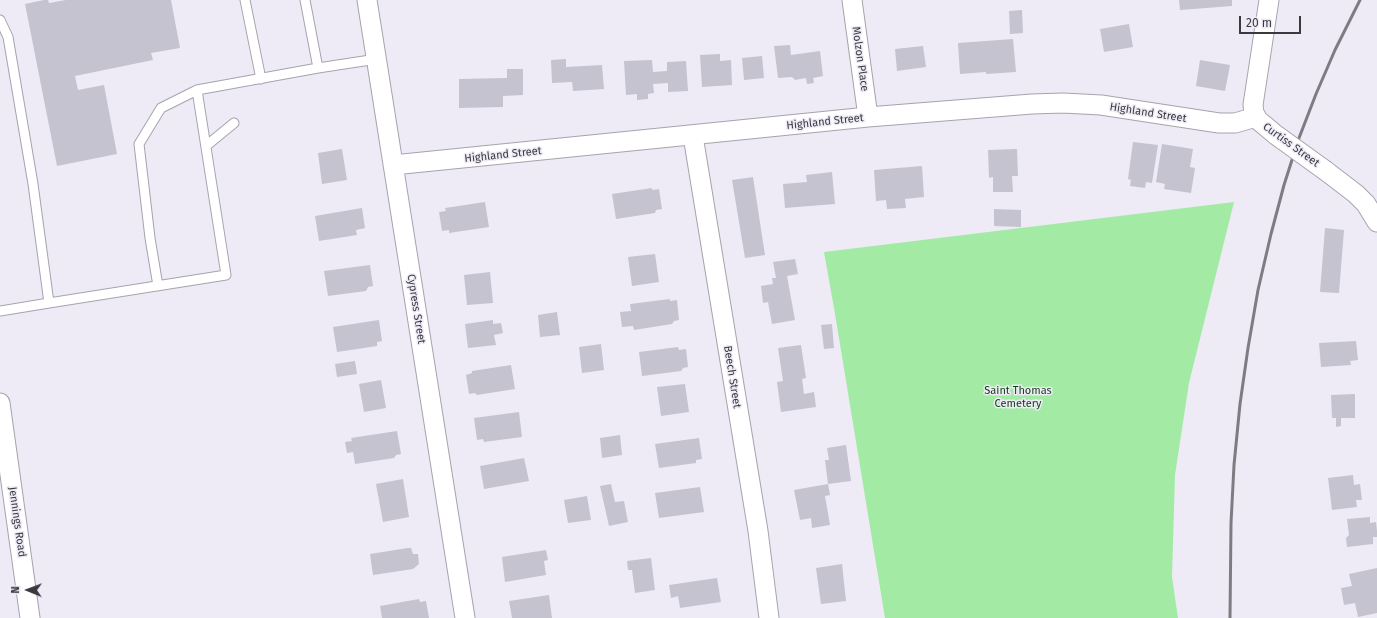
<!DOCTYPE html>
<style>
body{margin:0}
#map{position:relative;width:1377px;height:618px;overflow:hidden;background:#eeebf7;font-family:"Fira Sans",sans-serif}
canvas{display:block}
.north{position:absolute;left:8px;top:570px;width:40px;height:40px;-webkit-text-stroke:3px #eeebf7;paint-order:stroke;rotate:271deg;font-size:11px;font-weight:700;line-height:16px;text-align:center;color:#3a393d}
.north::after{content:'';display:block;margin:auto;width:14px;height:18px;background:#3a393d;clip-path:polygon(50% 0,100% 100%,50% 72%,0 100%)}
.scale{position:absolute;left:1239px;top:16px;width:62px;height:18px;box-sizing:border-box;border:2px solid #3a393d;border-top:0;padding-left:5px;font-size:12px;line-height:14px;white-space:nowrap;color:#3a393d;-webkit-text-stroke:3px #eeebf7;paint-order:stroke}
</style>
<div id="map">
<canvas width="1377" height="618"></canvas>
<div class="north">N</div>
<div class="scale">20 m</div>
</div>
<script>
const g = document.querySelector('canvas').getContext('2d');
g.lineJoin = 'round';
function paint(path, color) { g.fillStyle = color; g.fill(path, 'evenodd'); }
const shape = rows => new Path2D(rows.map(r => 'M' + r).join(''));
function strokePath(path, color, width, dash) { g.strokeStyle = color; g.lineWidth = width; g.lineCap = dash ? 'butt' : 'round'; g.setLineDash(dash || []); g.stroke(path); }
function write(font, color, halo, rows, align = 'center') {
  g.font = font + ' "Fira Sans",sans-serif'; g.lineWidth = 3; g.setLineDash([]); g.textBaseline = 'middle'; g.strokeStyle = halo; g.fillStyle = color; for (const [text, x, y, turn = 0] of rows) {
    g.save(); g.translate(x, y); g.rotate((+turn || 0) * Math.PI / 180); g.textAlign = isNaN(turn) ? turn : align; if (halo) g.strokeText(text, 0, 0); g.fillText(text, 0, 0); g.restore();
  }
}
paint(shape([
 [1234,202,1189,383,1175,475,1172,577,1178,618,885,618,835,314,824,252]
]), '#a3eba4');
paint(shape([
 [44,0,48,0,49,3,66,0,171,0,180,48,151,53,153,60,75,76,78,90,104,85,117,154,57,166,25,4],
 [1179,0,1232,0,1232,6,1180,10],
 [1022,10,1023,33,1010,34,1009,11],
 [1129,24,1133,47,1104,52,1100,29],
 [1013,39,1016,72,986,74,986,72,960,74,958,43],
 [790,45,791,55,820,51,823,76,813,78,814,83,807,84,806,78,795,80,792,77,778,78,774,46],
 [923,46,926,67,897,71,895,49],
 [720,54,720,61,731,60,732,85,702,87,700,55],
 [762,56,764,78,744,80,742,58],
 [566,59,566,67,602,65,604,89,573,91,572,82,552,83,551,60],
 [652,60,653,72,667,71,667,62,686,61,688,91,668,92,668,83,653,84,654,93,648,94,648,99,637,100,637,94,626,95,624,61],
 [1200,60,1230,65,1225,91,1196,86],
 [507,69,523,69,523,95,503,96,503,107,459,108,459,79,507,78],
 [1133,142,1158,145,1152,183,1146,182,1145,188,1130,186,1131,180,1128,179],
 [1162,144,1193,149,1190,167,1195,168,1191,193,1164,189,1165,184,1156,182],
 [342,149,347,180,322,184,318,153],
 [1017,149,1018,176,1012,176,1013,192,993,192,993,177,989,178,988,150],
 [922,166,924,197,905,199,906,208,887,209,886,200,876,201,874,170],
 [832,172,835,204,785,208,783,184,807,182,806,175],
 [753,177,765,255,745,258,732,180],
 [652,188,652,190,659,189,662,209,656,210,655,213,616,219,612,194],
 [485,202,489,227,449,233,449,230,442,231,439,212,446,211,445,208],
 [362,208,365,228,356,230,357,235,319,241,315,216],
 [994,209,1021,210,1021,227,994,226],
 [1325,228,1344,230,1339,293,1320,292],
 [655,254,659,282,632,286,628,257],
 [795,259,798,274,787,276,795,320,772,324,768,302,763,303,761,286,773,284,772,278,776,278,773,262],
 [370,265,373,286,368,287,366,291,328,296,324,271],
 [490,272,493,303,467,305,464,275],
 [670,299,670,301,677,300,679,320,674,321,672,324,634,330,633,326,622,327,620,312,631,311,630,304],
 [557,312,560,335,540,337,538,315],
 [379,320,382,341,377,342,377,346,337,352,333,327],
 [493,320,493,324,501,323,503,333,494,335,496,345,468,348,465,324],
 [832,324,834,348,824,349,821,325],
 [1356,341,1358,360,1350,361,1351,365,1321,367,1319,343],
 [601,344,604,370,582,373,579,347],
 [801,345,806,378,802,379,804,394,814,392,816,407,781,412,777,382,783,381,778,348],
 [678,347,679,350,686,349,688,367,683,368,681,371,642,376,639,352],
 [355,361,357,374,337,377,335,364],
 [511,365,515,389,477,395,475,393,469,394,466,375,472,373,472,371],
 [381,380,386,408,364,412,359,384],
 [685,384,689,412,661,416,657,387],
 [1355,394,1355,418,1341,418,1341,426,1336,427,1336,418,1332,418,1331,395],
 [519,412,522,437,484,442,483,439,477,440,474,418],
 [397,431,401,454,396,455,394,458,355,464,353,452,347,453,345,442,352,441,351,438],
 [620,435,622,455,602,458,600,438],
 [699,438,702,459,696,460,696,463,659,468,655,444],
 [846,445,851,481,828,484,830,495,825,496,830,525,812,528,811,518,800,520,794,490,828,484,825,460,829,460,827,448],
 [524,458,529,481,484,489,480,466],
 [1353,475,1354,485,1360,484,1362,500,1356,500,1357,507,1332,510,1328,478],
 [403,479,409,517,383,522,376,484],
 [611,484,615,502,624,501,628,522,609,526,600,486],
 [700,487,704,512,659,518,655,493],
 [587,496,591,520,568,523,564,500],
 [1370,517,1370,523,1376,522,1377,531,1377,537,1373,537,1373,544,1347,547,1346,538,1349,535,1347,519],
 [408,548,411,548,413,554,418,554,419,564,413,569,373,575,370,554],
 [546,550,548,560,544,561,546,575,505,582,502,557],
 [651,558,655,590,635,593,632,570,628,570,627,561],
 [842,564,846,601,821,604,816,568],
 [1377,568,1377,613,1358,617,1355,603,1344,605,1341,588,1352,586,1349,574],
 [717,578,721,602,680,608,678,596,671,598,669,585],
 [549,595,552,618,512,618,509,601],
 [419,599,420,602,426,601,429,618,382,618,380,606]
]), '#c4c3cf');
const service = shape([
 [245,0,261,79],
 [305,0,318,68],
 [0,20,8,37,33,184,49,303,0,311],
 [206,146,234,123],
 [158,286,150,238,139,144,161,108,197,90],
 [49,303,226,275,197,90,318,68,377,59]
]);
const minor = shape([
 [367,0,465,618],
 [852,0,868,117],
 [1269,0,1253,105,1254,113,1258,120,1276,135],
 [693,136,758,531,769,618],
 [393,165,868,117,1032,104,1063,103,1101,105,1219,123,1235,123,1256,117],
 [1326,171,1356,194,1366,204,1377,222],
 [0,403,30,618]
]);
strokePath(service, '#a6a3ae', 11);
strokePath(minor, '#a6a3ae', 21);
strokePath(service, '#fff', 9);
strokePath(minor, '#fff', 19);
strokePath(shape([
 [1230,618,1231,523,1234,465,1240,404,1248,348,1258,290,1271,234,1284,185,1299,138,1316,94,1335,50,1360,0]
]), '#7e7c83', 3);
const minorBridge = shape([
 [1276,135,1326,171]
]);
strokePath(minorBridge, '#a6a3ae', 21, []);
strokePath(minorBridge, '#fff', 19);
write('11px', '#3a393d', '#eeebf7', [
 ["Molzon Place",860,59,82],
 ["Highland Street",1148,113,9],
 ["Highland Street",825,122,-6],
 ["Curtiss Street",1291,145,36],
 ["Highland Street",503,155,-6],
 ["Cypress Street",416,309,81],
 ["Beech Street",732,377,81],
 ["Jennings Road",17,522,82]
]);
write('11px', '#0b3f11', '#eeebf7', [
 ["Saint Thomas",1018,391],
 ["Cemetery",1018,404]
]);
</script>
